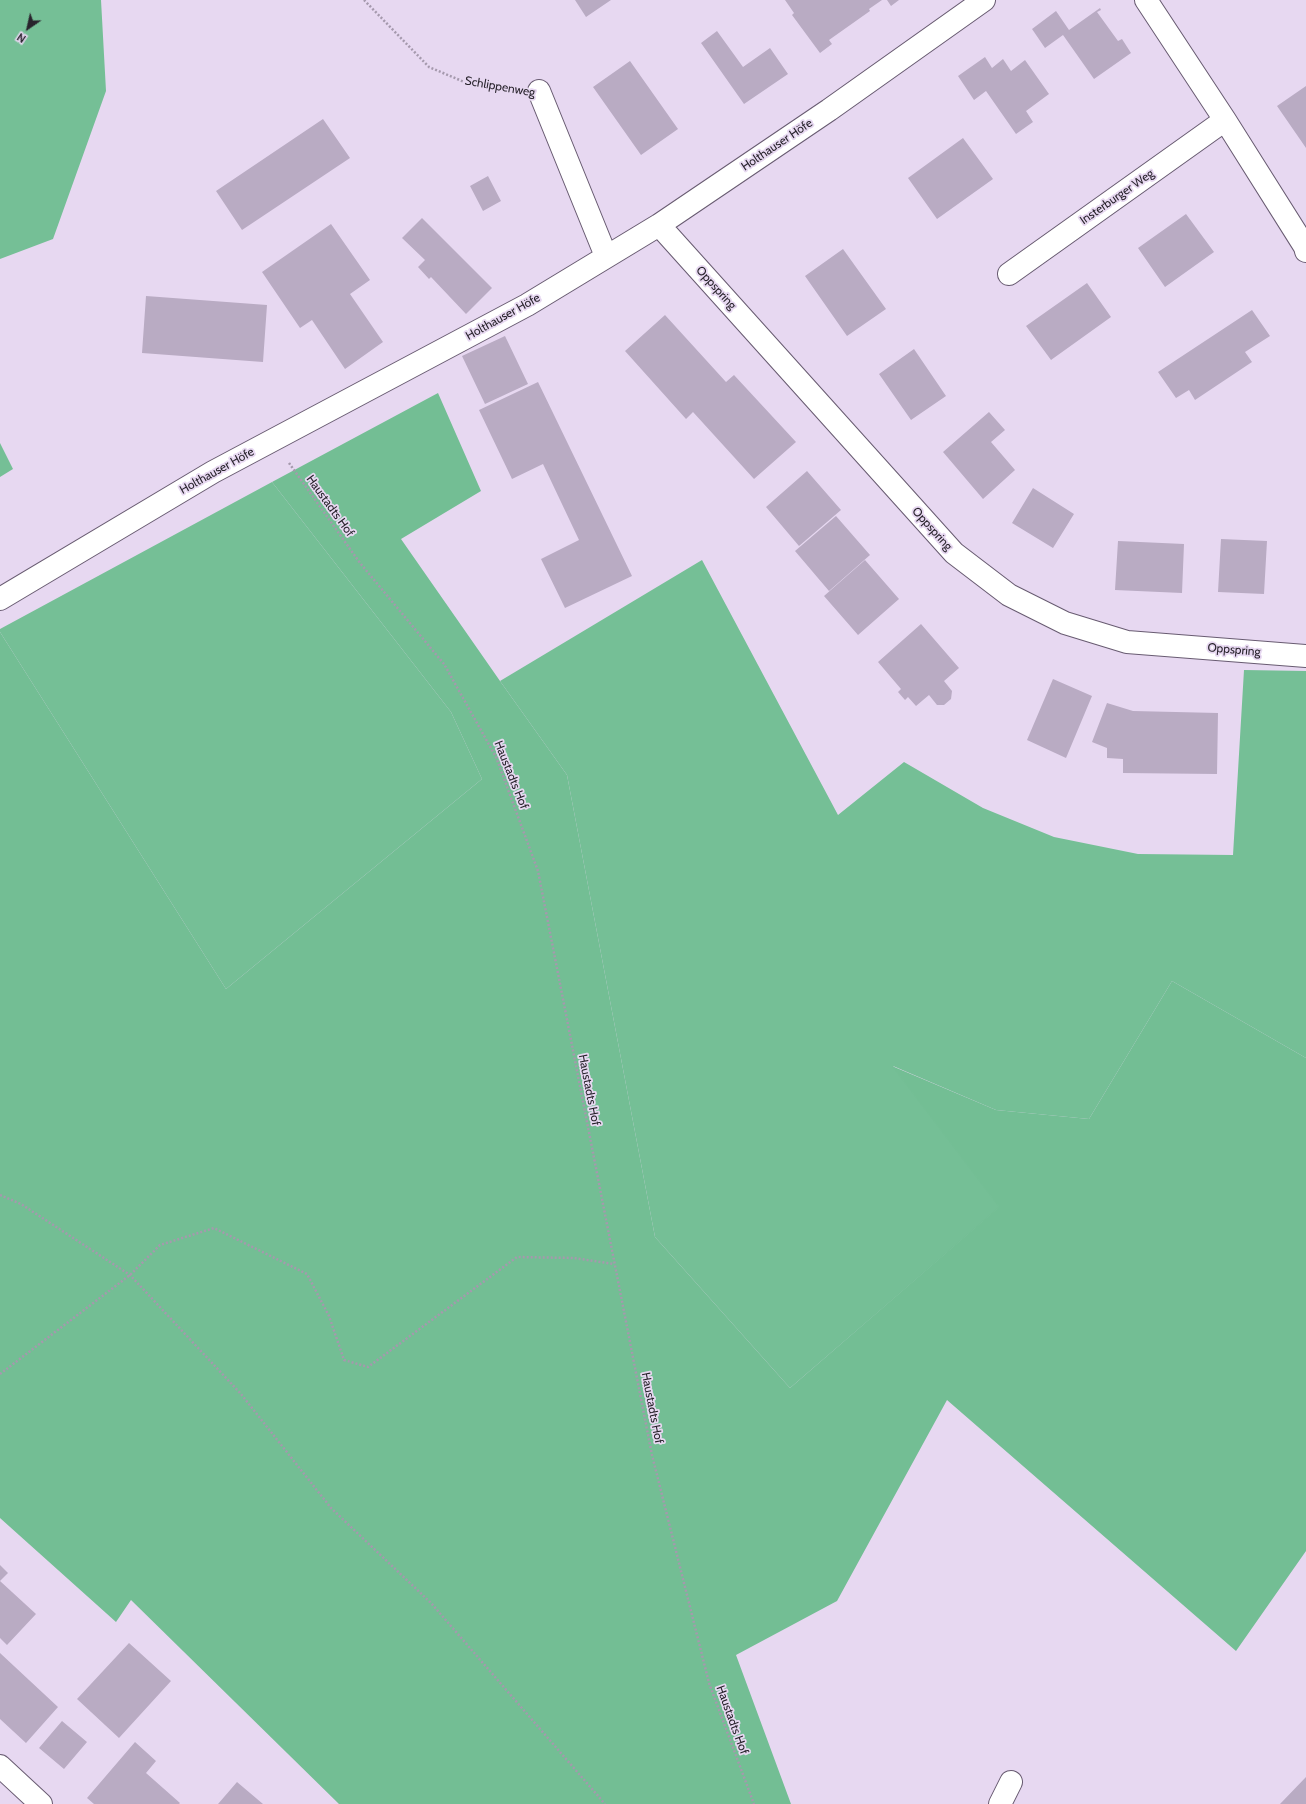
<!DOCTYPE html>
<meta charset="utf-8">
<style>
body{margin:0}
#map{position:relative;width:1306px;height:1804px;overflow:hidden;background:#e7d8f1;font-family:Cabin,sans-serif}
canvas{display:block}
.north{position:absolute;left:8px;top:8px;width:40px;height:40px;-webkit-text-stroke:3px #e7d8f1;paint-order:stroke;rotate:214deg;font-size:11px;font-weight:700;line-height:16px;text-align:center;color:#28232c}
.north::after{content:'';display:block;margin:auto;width:14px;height:18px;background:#28232c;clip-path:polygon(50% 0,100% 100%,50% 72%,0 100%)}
</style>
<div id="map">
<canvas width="1306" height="1804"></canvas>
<div class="north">N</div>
</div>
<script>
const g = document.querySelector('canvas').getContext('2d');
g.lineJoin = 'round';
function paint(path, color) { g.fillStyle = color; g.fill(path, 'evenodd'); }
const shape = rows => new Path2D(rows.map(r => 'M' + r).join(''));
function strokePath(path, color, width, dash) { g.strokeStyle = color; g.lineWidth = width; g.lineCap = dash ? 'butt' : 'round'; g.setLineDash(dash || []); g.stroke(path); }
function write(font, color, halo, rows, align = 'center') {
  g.font = font + ' Cabin,sans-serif'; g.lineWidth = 3.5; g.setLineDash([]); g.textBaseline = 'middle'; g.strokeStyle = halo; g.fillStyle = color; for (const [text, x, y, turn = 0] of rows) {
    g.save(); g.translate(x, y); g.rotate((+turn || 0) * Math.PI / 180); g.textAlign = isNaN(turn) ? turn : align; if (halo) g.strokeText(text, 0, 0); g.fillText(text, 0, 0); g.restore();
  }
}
paint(shape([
 [0,0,101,0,106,91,53,239,0,259],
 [0,443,13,469,0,477],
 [272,482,451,712,482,779,226,989,0,632,0,629],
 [702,560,838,815,904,762,983,808,1054,837,1138,854,1233,855,1244,670,1306,671,1306,1058,1172,981,1089,1119,996,1110,893,1066,1000,1207,790,1388,655,1237,567,775,500,681]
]), '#75bf96');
paint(shape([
 [438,393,481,491,401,539,500,681,567,775,655,1237,790,1388,999,1207,892,1066,996,1110,1089,1119,1172,981,1306,1058,1306,1551,1236,1651,947,1400,837,1601,736,1655,791,1804,339,1804,131,1600,116,1622,0,1518,0,632,226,989,482,779,451,712,272,482]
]), '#73be94');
paint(shape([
 [575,0,611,0,586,17],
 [785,0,882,0,869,9,870,11,829,40,832,44,820,53,792,15,794,13],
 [887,0,899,0,891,6],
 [1100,8,1101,10,1097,12,1118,41,1122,39,1131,53,1094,79,1063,35,1045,48,1032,29,1056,11,1069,30],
 [717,31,743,67,770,48,788,74,744,104,701,43],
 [985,57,992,68,1003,59,1011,71,1025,60,1049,94,1026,111,1033,122,1016,134,986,91,974,100,958,76],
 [630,61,678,129,641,155,593,87],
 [1306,86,1306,148,1277,106],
 [323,119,350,158,242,230,216,191],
 [963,138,993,179,937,219,908,178],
 [488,176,501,201,483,211,470,186],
 [1186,214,1214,252,1165,287,1138,248],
 [422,218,492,288,466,314,431,277,429,279,418,267,425,260,402,238],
 [331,224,370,280,350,294,383,342,345,369,312,320,300,328,262,272],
 [843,249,886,309,847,336,805,276],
 [1087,283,1111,317,1051,360,1026,326],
 [146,296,267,305,263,362,142,353],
 [1252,310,1270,336,1245,352,1252,362,1195,400,1189,390,1176,398,1158,372],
 [665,315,726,382,734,375,796,442,754,479,693,412,686,419,625,351],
 [505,336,528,384,485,404,462,356],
 [914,349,946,396,911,420,879,374],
 [538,382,632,576,565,608,541,559,579,540,543,464,512,479,479,410],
 [989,412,1005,430,991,442,1015,470,983,499,943,452],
 [807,471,841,510,799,546,766,507],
 [1033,488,1074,514,1053,548,1012,523],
 [836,516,870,555,829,591,795,551],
 [1221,539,1267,541,1264,594,1218,592],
 [1118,541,1184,544,1182,593,1115,590],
 [865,560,899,599,858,635,824,596],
 [921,624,959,668,944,681,952,691,951,699,944,705,937,705,929,695,916,706,908,697,905,700,898,692,901,689,878,662],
 [1053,679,1092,696,1066,758,1027,740],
 [1107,703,1133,711,1218,713,1217,774,1123,773,1123,759,1107,758,1107,748,1092,742],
 [0,1565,8,1573,0,1581,36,1614,7,1645,0,1638],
 [129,1643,171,1681,119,1738,77,1699],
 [0,1653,58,1707,26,1743,0,1719],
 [62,1721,87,1742,64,1769,39,1748],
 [135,1742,156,1761,146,1773,180,1803,179,1804,94,1804,87,1798],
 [1306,1777,1306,1804,1280,1804],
 [237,1782,263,1804,218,1804]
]), '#b9abc3');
const minor = shape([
 [1146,0,1225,120,1305,247,1306,251],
 [539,91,606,256],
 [659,225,954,553,1009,595,1065,623,1127,642,1306,656],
 [1009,274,1225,120],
 [0,599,213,472,527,305,659,225,829,110,984,0],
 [0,1766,41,1804],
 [1000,1804,1011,1782]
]);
strokePath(minor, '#685b71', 24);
strokePath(shape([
 [364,0,429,67,469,84,513,89],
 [289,463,360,563,444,664,496,757,538,871,652,1455,709,1683,754,1804],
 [0,1195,21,1204,130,1275,241,1394,331,1508,431,1603,605,1804],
 [0,1374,130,1275,160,1245,214,1228,307,1274,329,1316,344,1360,368,1367,517,1257,574,1258,614,1264]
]), '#a599ad', 2.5, [2, 2]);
strokePath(minor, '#fff', 22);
write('12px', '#28232c', '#e7d8f1', [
 ["Schlippenweg",500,87,10],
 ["Holthauser Höfe",777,145,-34],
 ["Insterburger Weg",1117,197,-35],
 ["Oppspring",716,288,48],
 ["Holthauser Höfe",503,317,-29],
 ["Holthauser Höfe",217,471,-29],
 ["Haustadts Hof",330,506,54],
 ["Oppspring",932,529,48],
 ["Oppspring",1234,650,5],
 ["Haustadts Hof",511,775,68],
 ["Haustadts Hof",589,1090,79],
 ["Haustadts Hof",652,1408,79],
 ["Haustadts Hof",732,1720,70]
]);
</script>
